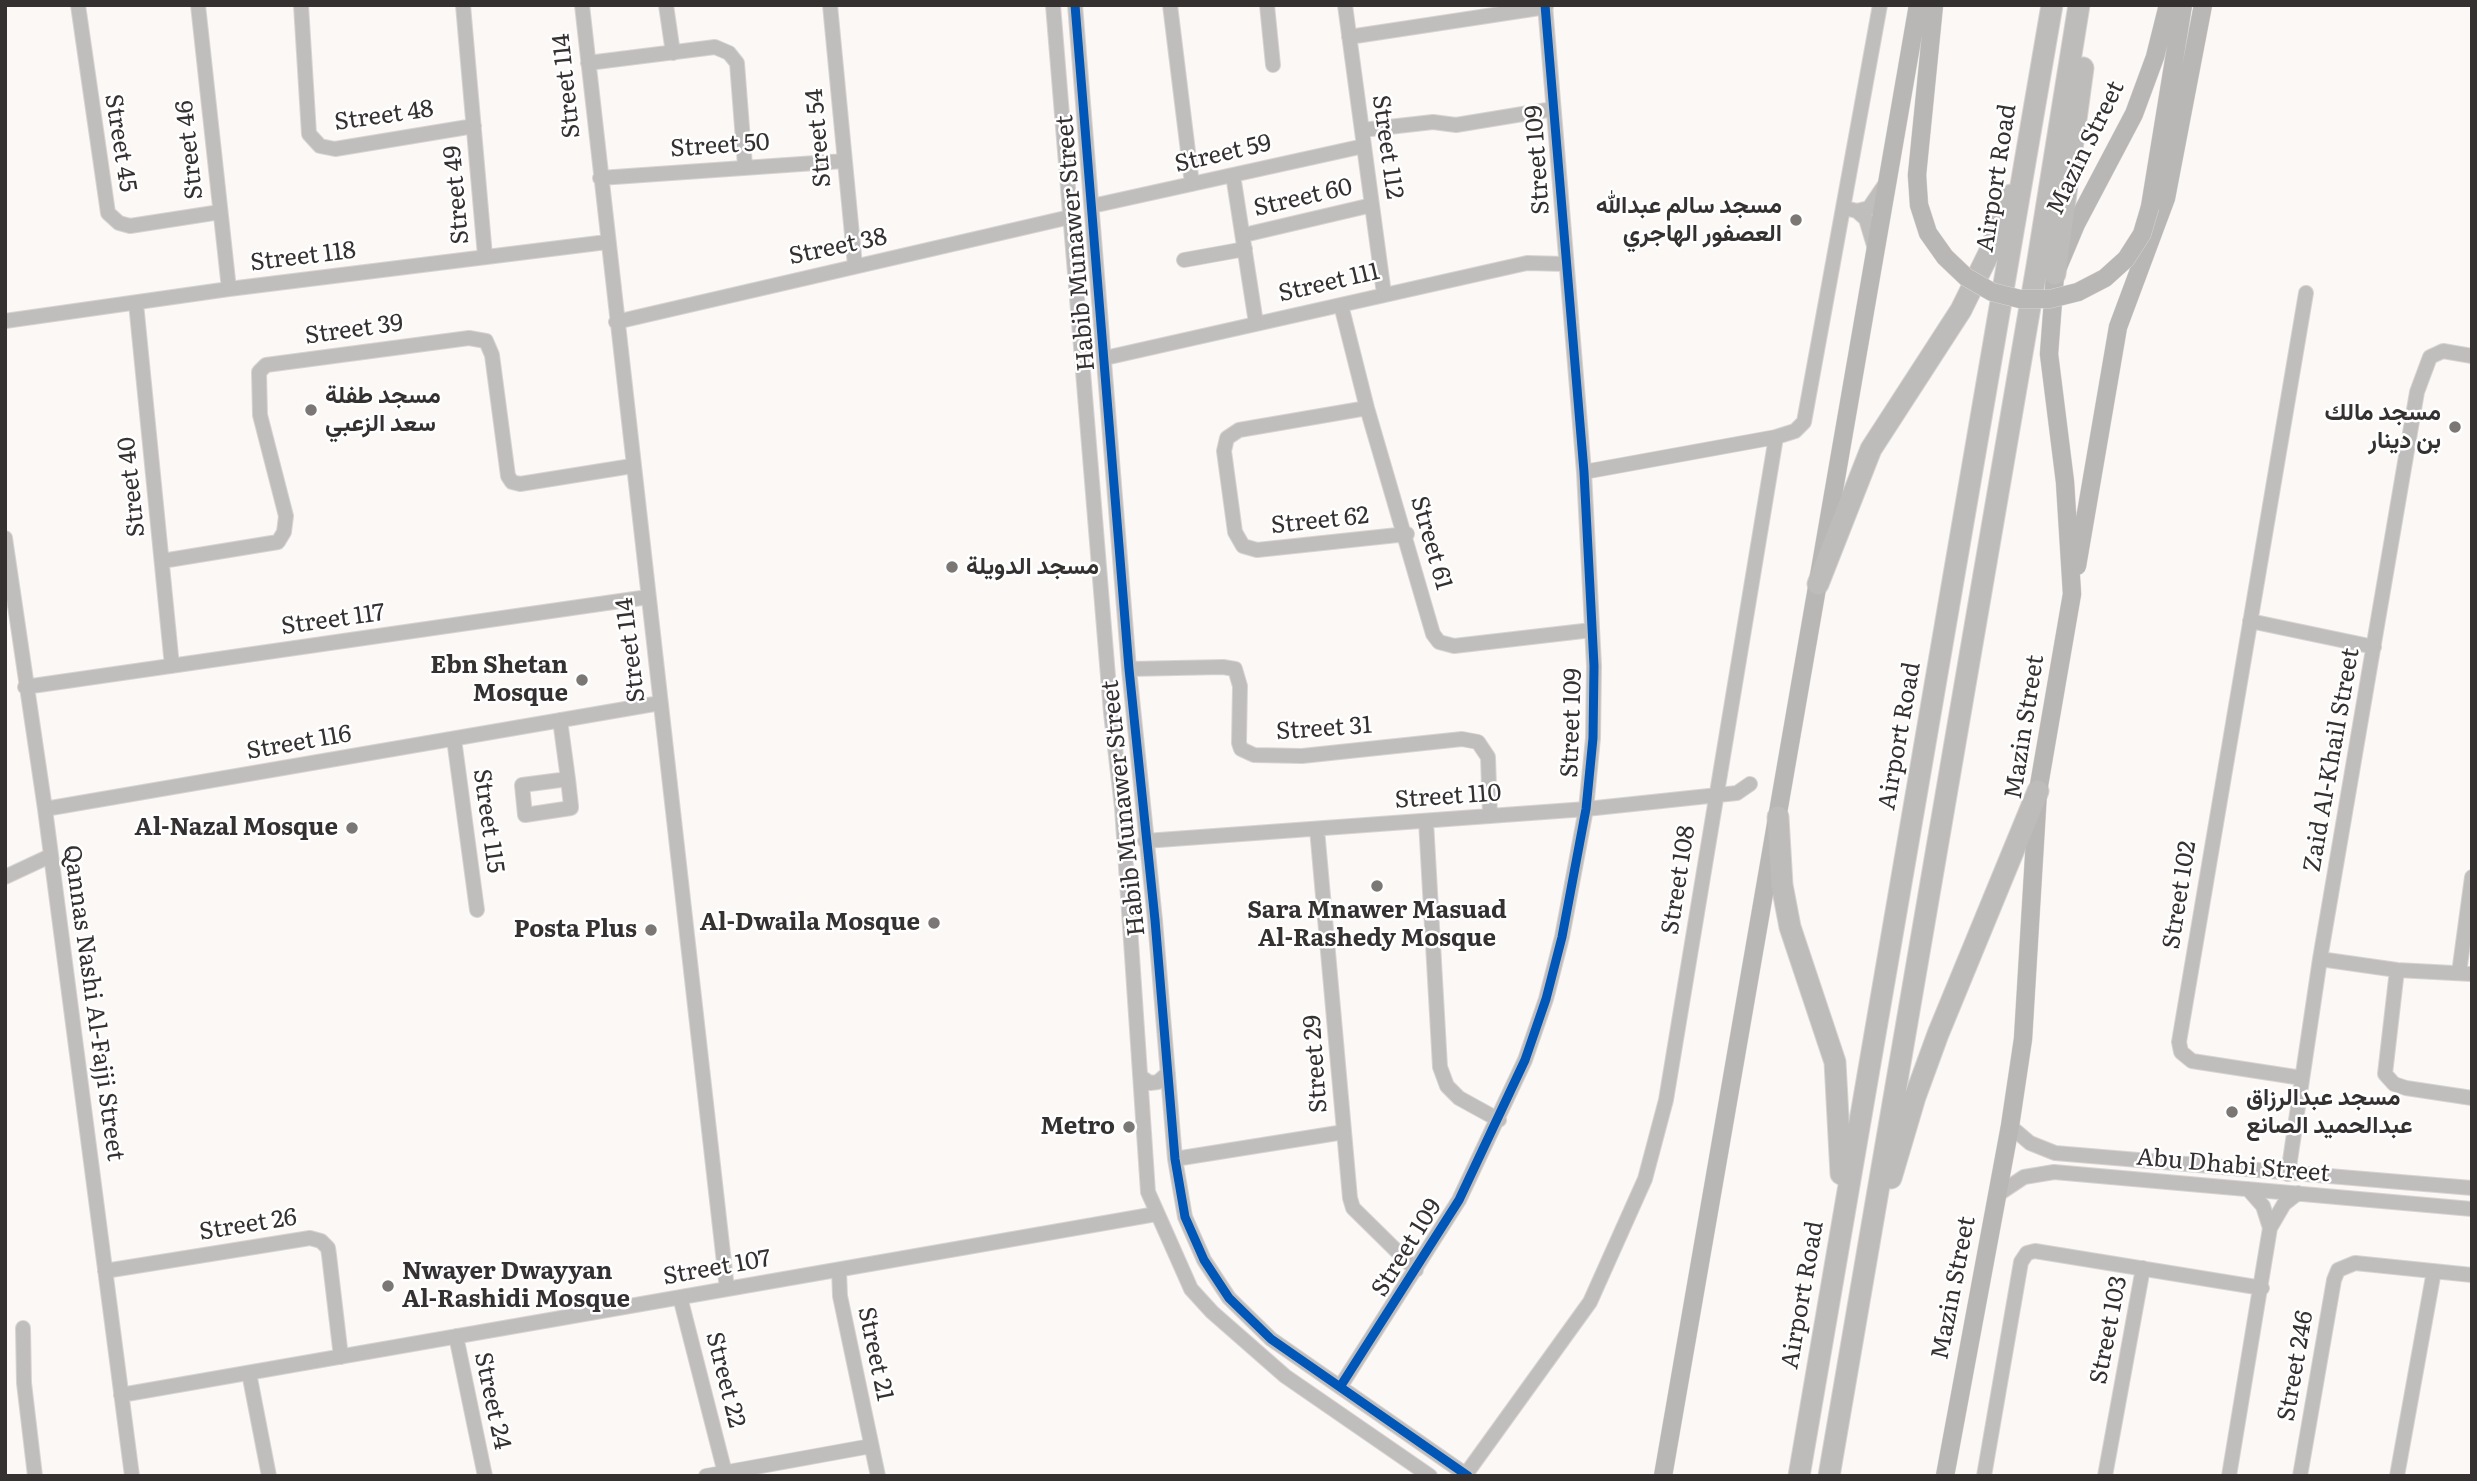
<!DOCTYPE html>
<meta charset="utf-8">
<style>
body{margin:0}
#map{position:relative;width:2477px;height:1481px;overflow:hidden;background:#fcf8f6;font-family:Literata,serif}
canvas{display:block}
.frame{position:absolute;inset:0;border:7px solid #343130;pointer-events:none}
</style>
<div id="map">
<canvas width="2477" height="1481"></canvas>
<div class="frame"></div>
</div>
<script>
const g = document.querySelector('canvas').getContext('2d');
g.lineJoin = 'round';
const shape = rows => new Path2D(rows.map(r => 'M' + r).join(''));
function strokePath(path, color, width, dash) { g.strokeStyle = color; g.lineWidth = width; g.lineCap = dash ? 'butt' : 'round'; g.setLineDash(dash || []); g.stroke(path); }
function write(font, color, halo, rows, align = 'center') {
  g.font = font + ' Literata,Vazirmatn,serif'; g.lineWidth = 5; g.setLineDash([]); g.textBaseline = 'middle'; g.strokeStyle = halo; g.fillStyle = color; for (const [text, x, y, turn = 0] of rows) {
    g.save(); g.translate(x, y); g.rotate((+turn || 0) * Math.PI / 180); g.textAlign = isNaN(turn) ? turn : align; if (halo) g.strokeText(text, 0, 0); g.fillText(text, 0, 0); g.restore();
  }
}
const minor = shape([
 [78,5,108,213,119,223,130,226,220,212],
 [198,5,229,289],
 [301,5,309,134,320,146,335,149,474,126],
 [463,5,485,256],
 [582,5,727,1289],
 [666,5,673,53],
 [830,5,855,266],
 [1053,5,1111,713,1122,808,1148,1192,1191,1289,1212,1312,1285,1376,1430,1476],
 [1075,5,1129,669,1155,920,1175,1159,1185,1217,1204,1260,1229,1298,1271,1339,1468,1476],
 [1170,5,1192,184],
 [1267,5,1273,65],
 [1345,5,1384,294],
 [1349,37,1546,7],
 [588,63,715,47,729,53,737,63,745,166],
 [1362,130,1433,122,1456,125,1553,109],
 [1233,175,1256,323],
 [600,178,844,161],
 [1092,206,1364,146],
 [1845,208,1857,211,1869,208,1884,186],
 [1857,211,1866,219,1875,249],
 [1244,235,1372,205],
 [1184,260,1245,249],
 [136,303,172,666],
 [1341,305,1367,408,1433,634,1439,642,1454,646,1592,630],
 [5,321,229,289,607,242],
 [616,322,1070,217],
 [1105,358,1527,263,1565,264],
 [1367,408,1239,430,1227,438,1224,451,1235,532,1243,546,1257,550,1407,534],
 [1584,472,1776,437,1795,431,1804,422,1880,5],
 [5,538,45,809,132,1476],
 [162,561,278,542,284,532,286,516,260,415,259,372,266,365,469,338,486,341,492,355,508,476,512,482,520,484,632,466],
 [2250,621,2374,647],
 [1129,669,1223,667,1235,669,1240,686,1239,743,1241,749,1254,755,1302,756,1462,739,1478,742,1488,757,1490,816],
 [25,687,648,597],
 [560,720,568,779,571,806,571,808,525,815,522,785,568,779],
 [454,739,477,910],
 [45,809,660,703],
 [1426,821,1440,1067,1447,1086,1459,1098,1499,1120],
 [1317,829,1350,1198,1353,1208,1416,1270],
 [1145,841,1586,809,1737,793,1750,784],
 [5,877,50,856],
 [2320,959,2397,970,2472,974],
 [2397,970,2385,1074,2394,1084,2406,1088,2472,1098],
 [2459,973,2472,877],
 [1141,1077,1150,1083,1158,1082,1168,1073],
 [2302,1078,2192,1061,2181,1052,2179,1042,2306,293],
 [2010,1126,2030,1143,2055,1153,2472,1188],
 [1175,1159,1344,1132],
 [2288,1174,2320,959,2417,392,2430,357,2443,351,2472,356],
 [1997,1195,2024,1177,2054,1172,2472,1209],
 [2270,1228,2284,1204,2298,1193],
 [839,1270,840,1296,878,1476],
 [105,1271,310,1238,321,1241,328,1248,329,1255,341,1357],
 [680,1297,725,1473],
 [23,1328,24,1383,35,1476],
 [456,1336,485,1476],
 [249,1373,269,1476],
 [1340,1387,1459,1200,1525,1060,1546,999,1562,937,1586,809,1593,738,1594,666,1584,472,1545,5],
 [121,1395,1156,1214],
 [1466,1474,1590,1302,1645,1179,1666,1100,1776,437],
 [706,1476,871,1446],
 [1984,1476,2021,1262,2027,1253,2035,1251,2262,1288],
 [2105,1476,2143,1268],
 [2229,1476,2270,1228,2263,1206,2248,1189],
 [2300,1476,2334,1280,2338,1270,2355,1263,2472,1275],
 [2397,1476,2434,1271]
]);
const major = shape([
 [1917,175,1934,5],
 [2150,207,2183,5],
 [2077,566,2118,327,2166,198,2203,5],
 [1663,1476,1918,5],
 [1945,1476,2010,1126,2023,1039,2038,791,2072,594,2065,482,2049,354,2055,274,2076,224,2134,114,2155,57,2168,5]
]);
const highway = shape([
 [2055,274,2083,68],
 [1818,584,1871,449,1961,310,1990,251,2011,195],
 [1778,817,1782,885,1790,927,1835,1062,1841,1174],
 [1891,1178,1915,1097,1938,1034,2038,791],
 [1799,1476,2052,5],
 [1829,1476,2037,266,2079,5]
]);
strokePath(minor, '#d7d4d3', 16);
strokePath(major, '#d7d4d3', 19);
strokePath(highway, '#d7d4d3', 23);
strokePath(minor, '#c0bebd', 14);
strokePath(major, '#b8b7b5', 18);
strokePath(highway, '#bdbcba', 21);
const majorBridge = shape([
 [1917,175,1919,205,1928,233,1945,257,1966,277,1992,292,2020,299,2050,299,2078,292,2105,278,2126,259,2142,234,2150,207]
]);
strokePath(majorBridge, '#d7d4d3', 19, []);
strokePath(majorBridge, '#b8b7b5', 18);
strokePath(shape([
 [1075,5,1129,669,1155,920,1175,1159,1185,1217,1204,1260,1229,1298,1271,1339,1468,1476],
 [1340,1387,1459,1200,1525,1060,1546,999,1562,937,1586,809,1593,738,1594,666,1584,472,1545,5]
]), '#0057b8', 9);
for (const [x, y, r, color] of [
 [1796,220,7,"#7a7775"],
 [311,410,7,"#7a7775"],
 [2455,427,7,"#7a7775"],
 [952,567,7,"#7a7775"],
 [582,680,7,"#7a7775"],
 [352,828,7,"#7a7775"],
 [1377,886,7,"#7a7775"],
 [934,923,7,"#7a7775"],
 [651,930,7,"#7a7775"],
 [2232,1112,7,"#7a7775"],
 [1129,1127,7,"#7a7775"],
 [388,1286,7,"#7a7775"]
]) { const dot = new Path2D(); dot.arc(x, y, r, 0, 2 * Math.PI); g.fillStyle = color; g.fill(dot); strokePath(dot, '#fff', 2.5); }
write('24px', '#343130', '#fff', [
 ["Street 114",567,86,-96],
 ["Street 48",384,116,-8],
 ["Street 54",819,138,-95],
 ["Street 45",120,143,81],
 ["Street 50",720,146,-4],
 ["Street 112",1387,147,82],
 ["Mazin Street",2086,148,-64],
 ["Street 46",190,150,-96],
 ["Street 59",1223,154,-13],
 ["Street 109",1538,160,-94],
 ["Airport Road",1997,178,-81],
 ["Street 49",457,195,-95],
 ["Street 60",1303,198,-13],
 ["Habib Munawer Street",1076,243,-95],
 ["Street 38",838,247,-12],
 ["Street 118",303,257,-7],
 ["Street 111",1329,283,-13],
 ["Street 39",354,330,-8],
 ["Street 40",132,487,-96],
 ["Street 62",1320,521,-6],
 ["Street 61",1431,543,74],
 ["Street 117",333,620,-8],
 ["Street 114",631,650,-97],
 ["Street 109",1572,723,-88],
 ["Mazin Street",2025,727,-81],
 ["Street 31",1324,729,-4],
 ["Airport Road",1900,736,-80],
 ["Street 116",299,743,-10],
 ["Zaid Al-Khail Street",2332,760,-80],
 ["Street 110",1448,797,-4],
 ["Habib Munawer Street",1124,808,-96],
 ["Street 115",488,821,82],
 ["Street 108",1679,880,-81],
 ["Street 102",2180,895,-81],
 ["Qannas Nashi Al-Fajji Street",93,1003,82],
 ["Street 29",1316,1064,-94],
 ["Abu Dhabi Street",2233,1166,5],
 ["Street 26",248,1225,-9],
 ["Street 109",1407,1248,-58],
 ["Street 107",717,1268,-10],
 ["Mazin Street",1954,1288,-79],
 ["Airport Road",1803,1295,-80],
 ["Street 103",2109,1330,-79],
 ["Street 21",875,1354,78],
 ["Street 246",2296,1366,-80],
 ["Street 22",725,1380,76],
 ["Street 24",492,1401,78]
]);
write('bold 24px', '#343130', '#fff', [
 ["مسجد سالم عبدالله",1782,206],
 ["العصفور الهاجري",1782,234],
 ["مسجد طفلة",325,396,"left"],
 ["سعد الزعبي",325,424,"left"],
 ["مسجد مالك",2441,413],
 ["بن دينار",2441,441],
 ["مسجد الدويلة",966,567,"left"],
 ["Ebn Shetan",568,666],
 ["Mosque",568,694],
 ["Al-Nazal Mosque",338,828],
 ["Sara Mnawer Masuad",1377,911,"center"],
 ["Al-Rashedy Mosque",1377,939,"center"],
 ["Al-Dwaila Mosque",920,923],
 ["Posta Plus",637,930],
 ["مسجد عبدالرزاق",2246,1098,"left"],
 ["عبدالحميد الصانع",2246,1126,"left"],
 ["Metro",1115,1127],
 ["Nwayer Dwayyan",402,1272,"left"],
 ["Al-Rashidi Mosque",402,1300,"left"]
], 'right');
</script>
